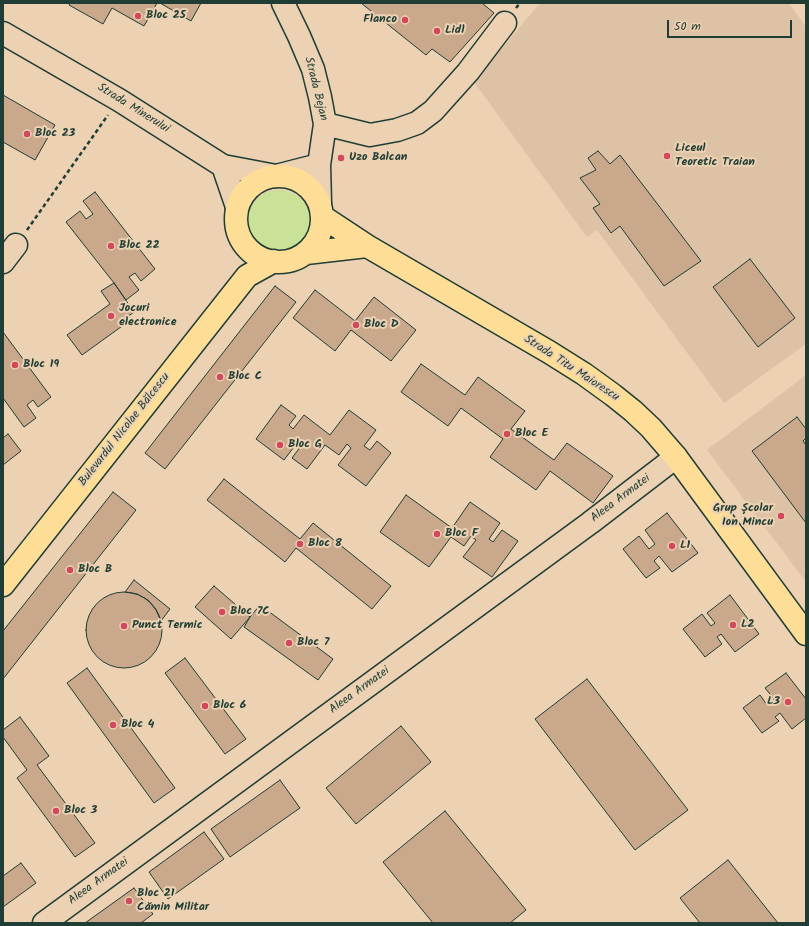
<!DOCTYPE html>
<meta charset="utf-8">
<style>
body{margin:0}
#map{position:relative;width:809px;height:926px;overflow:hidden;background:#ecd1b3;font-family:Kalam,sans-serif}
canvas{display:block}
.frame{position:absolute;inset:0;border:4px solid #1f3d34;pointer-events:none}
.scale{position:absolute;left:667px;top:20px;width:125px;height:18px;box-sizing:border-box;border:2px solid #1f3d34;border-top:0;padding-left:5px;font-size:12px;line-height:14px;white-space:nowrap;color:#1f3d34;-webkit-text-stroke:3px #ecd1b3;paint-order:stroke}
</style>
<div id="map">
<canvas width="809" height="926"></canvas>
<div class="frame"></div>
<div class="scale">50 m</div>
</div>
<script>
const g = document.querySelector('canvas').getContext('2d');
g.lineJoin = 'round';
function paint(path, color) { g.fillStyle = color; g.fill(path, 'evenodd'); }
const shape = rows => new Path2D(rows.map(r => 'M' + r).join(''));
function strokePath(path, color, width, dash) { g.strokeStyle = color; g.lineWidth = width; g.lineCap = dash ? 'butt' : 'round'; g.setLineDash(dash || []); g.stroke(path); }
function write(font, color, halo, rows, align = 'center') {
  g.font = font + ' Kalam,sans-serif'; g.lineWidth = 4; g.setLineDash([]); g.textBaseline = 'middle'; g.strokeStyle = halo; g.fillStyle = color; for (const [text, x, y, turn = 0] of rows) {
    g.save(); g.translate(x, y); g.rotate((+turn || 0) * Math.PI / 180); g.textAlign = isNaN(turn) ? turn : align; if (halo) g.strokeText(text, 0, 0); g.fillText(text, 0, 0); g.restore();
  }
}
paint(shape([
 [540,3,789,3,806,27,806,344,724,403,597,230,587,237,474,82],
 [806,375,806,582,707,450]
]), '#dec2a5');
paint(shape([
 '248 221a31 31 0 1 1 62 0a31 31 0 1 1-62 0Z'
]), '#cae298');
const building = shape([
 [70,3,157,3,144,26,112,8,103,24,69,5,70,3],
 [160,3,201,3,191,21,160,3],
 [361,3,482,3,494,13,450,62,432,49,426,55,361,3],
 [3,95,55,125,35,160,3,142,3,95],
 [598,151,610,164,620,155,701,261,664,286,620,226,611,233,593,208,600,204,580,178,596,170,588,158,598,151],
 [95,192,155,269,141,281,135,273,129,277,139,290,126,300,114,283,66,222,80,211,86,219,93,214,83,201,95,192],
 [750,259,795,318,758,347,713,287,750,259],
 [114,283,134,312,123,320,125,324,82,355,67,335,110,304,101,291,114,283],
 [275,286,296,302,165,469,145,453,275,286],
 [315,290,355,321,374,297,416,330,391,361,351,330,335,351,293,318,315,290],
 [3,332,51,397,38,407,33,400,27,405,36,418,24,427,3,398,3,332],
 [421,364,465,395,478,377,525,411,511,429,554,460,567,443,613,476,593,503,550,471,536,490,490,457,503,439,461,408,448,426,401,392,421,364],
 [281,405,296,416,289,425,293,429,304,415,330,435,349,410,376,430,364,446,370,450,377,441,391,453,366,486,338,465,351,448,347,444,339,455,325,445,307,469,292,458,301,446,297,443,284,460,256,439,281,405],
 [797,417,806,429,806,438,803,441,806,445,806,523,752,451,797,417],
 [8,434,21,451,3,465,3,438,8,434],
 [224,479,300,539,313,523,391,586,372,609,296,548,285,562,207,500,224,479],
 [113,492,136,510,3,679,3,631,113,492],
 [406,495,452,528,470,502,500,523,489,539,493,542,502,530,518,541,492,577,463,557,476,540,471,536,464,546,451,537,429,567,380,532,406,495],
 [667,513,698,553,672,572,659,556,654,561,660,568,646,578,623,549,639,536,649,549,655,544,645,530,667,513],
 [134,580,170,609,161,621,156,610,148,600,137,594,125,592,134,580],
 [214,586,250,617,231,639,195,607,214,586],
 '86 630a38 38 0 1 1 76 0a38 38 0 1 1-76 0Z',
 [730,595,759,634,735,652,721,634,717,637,722,644,705,657,683,629,702,614,711,626,715,623,707,613,730,595],
 [260,605,333,659,318,680,244,627,250,617,260,605],
 [185,658,246,739,225,754,165,673,185,658],
 [87,668,175,788,154,803,67,683,87,668],
 [786,673,806,699,806,718,792,729,780,713,775,717,779,721,762,733,743,708,760,695,767,705,774,699,765,688,786,673],
 [587,679,688,810,635,850,535,719,587,679],
 [20,717,49,756,37,765,95,843,75,857,17,778,27,770,3,737,3,730,20,717],
 [401,726,431,762,356,824,326,788,401,726],
 [280,780,300,808,230,857,211,829,280,780],
 [445,811,526,910,510,923,433,923,383,862,445,811],
 [204,832,224,859,168,899,149,872,204,832],
 [728,860,778,923,700,923,680,898,728,860],
 [21,863,36,883,3,907,3,876,21,863],
 [134,888,153,914,141,923,85,923,134,888]
]);
paint(building, '#c9a88b');
strokePath(building, '#1f3d34', 1);
const minor = shape([
 [283,3,299,36,313,69,320,97,325,124,319,165,320,203],
 [3,33,119,100,223,166,237,207],
 [325,124,370,135,397,130,417,123,433,111,468,72,505,23],
 [223,166,276,176,319,165],
 [3,262,16,245],
 [44,923,590,523,676,457]
]);
const major = shape([
 '236 219a43 43 0 1 1 86 0a43 43 0 1 1-86 0Z',
 [323,217,367,246,549,352,584,374,613,395,633,411,651,428,676,457,806,634],
 [306,253,367,246],
 [3,585,247,276,274,261]
]);
strokePath(minor, '#1f3d34', 25);
strokePath(major, '#1f3d34', 25);
strokePath(shape([
 [516,8,520,3],
 [27,230,108,115]
]), '#1f3d34', 2.5, [4, 3]);
strokePath(minor, '#ecd1b3', 22);
strokePath(major, '#fedd96', 22);
for (const [x, y, r, color] of [
 [138,16,4,"#d1495b"],
 [405,20,4,"#d1495b"],
 [437,31,4,"#d1495b"],
 [27,134,4,"#d1495b"],
 [667,156,4,"#d1495b"],
 [341,158,4,"#d1495b"],
 [111,246,4,"#d1495b"],
 [111,316,4,"#d1495b"],
 [356,325,4,"#d1495b"],
 [15,365,4,"#d1495b"],
 [220,377,4,"#d1495b"],
 [507,434,4,"#d1495b"],
 [280,445,4,"#d1495b"],
 [781,516,4,"#d1495b"],
 [437,534,4,"#d1495b"],
 [300,544,4,"#d1495b"],
 [672,546,4,"#d1495b"],
 [70,570,4,"#d1495b"],
 [222,612,4,"#d1495b"],
 [733,625,4,"#d1495b"],
 [124,626,4,"#d1495b"],
 [289,643,4,"#d1495b"],
 [788,702,4,"#d1495b"],
 [205,706,4,"#d1495b"],
 [113,725,4,"#d1495b"],
 [56,811,4,"#d1495b"],
 [129,901,4,"#d1495b"]
]) { const dot = new Path2D(); dot.arc(x, y, r, 0, 2 * Math.PI); g.fillStyle = color; g.fill(dot); strokePath(dot, '#ecd1b3', 1.5); }
write('bold 12px', '#1f3d34', '#ecd1b3', [
 ["Bloc 25",146,16],
 ["Flanco",397,20,"right"],
 ["Lidl",445,31],
 ["Bloc 23",35,134],
 ["Liceul",675,149],
 ["Teoretic Traian",675,163],
 ["Uzo Balcan",349,158],
 ["Bloc 22",119,246],
 ["Jocuri",119,309],
 ["electronice",119,323],
 ["Bloc D",364,325],
 ["Bloc 19",23,365],
 ["Bloc C",228,377],
 ["Bloc E",515,434],
 ["Bloc G",288,445],
 ["Grup Școlar",773,509,"right"],
 ["Ion Mincu",773,523,"right"],
 ["Bloc F",445,534],
 ["Bloc 8",308,544],
 ["L1",680,546],
 ["Bloc B",78,570],
 ["Bloc 7C",230,612],
 ["L2",741,625],
 ["Punct Termic",132,626],
 ["Bloc 7",297,643],
 ["L3",780,702,"right"],
 ["Bloc 6",213,706],
 ["Bloc 4",121,725],
 ["Bloc 3",64,811],
 ["Bloc 21",137,894],
 ["Cămin Militar",137,908]
], 'left');
write('12px', '#1f3d34', '#ecd1b3', [
 ["Strada Bejan",315,89,76],
 ["Strada Minerului",133,109,32],
 ["Strada Titu Maiorescu",571,369,33],
 ["Bulevardul Nicolae Bălcescu",125,430,-52],
 ["Aleea Armatei",621,499,-37],
 ["Aleea Armatei",360,691,-36],
 ["Aleea Armatei",99,882,-36]
]);
</script>
